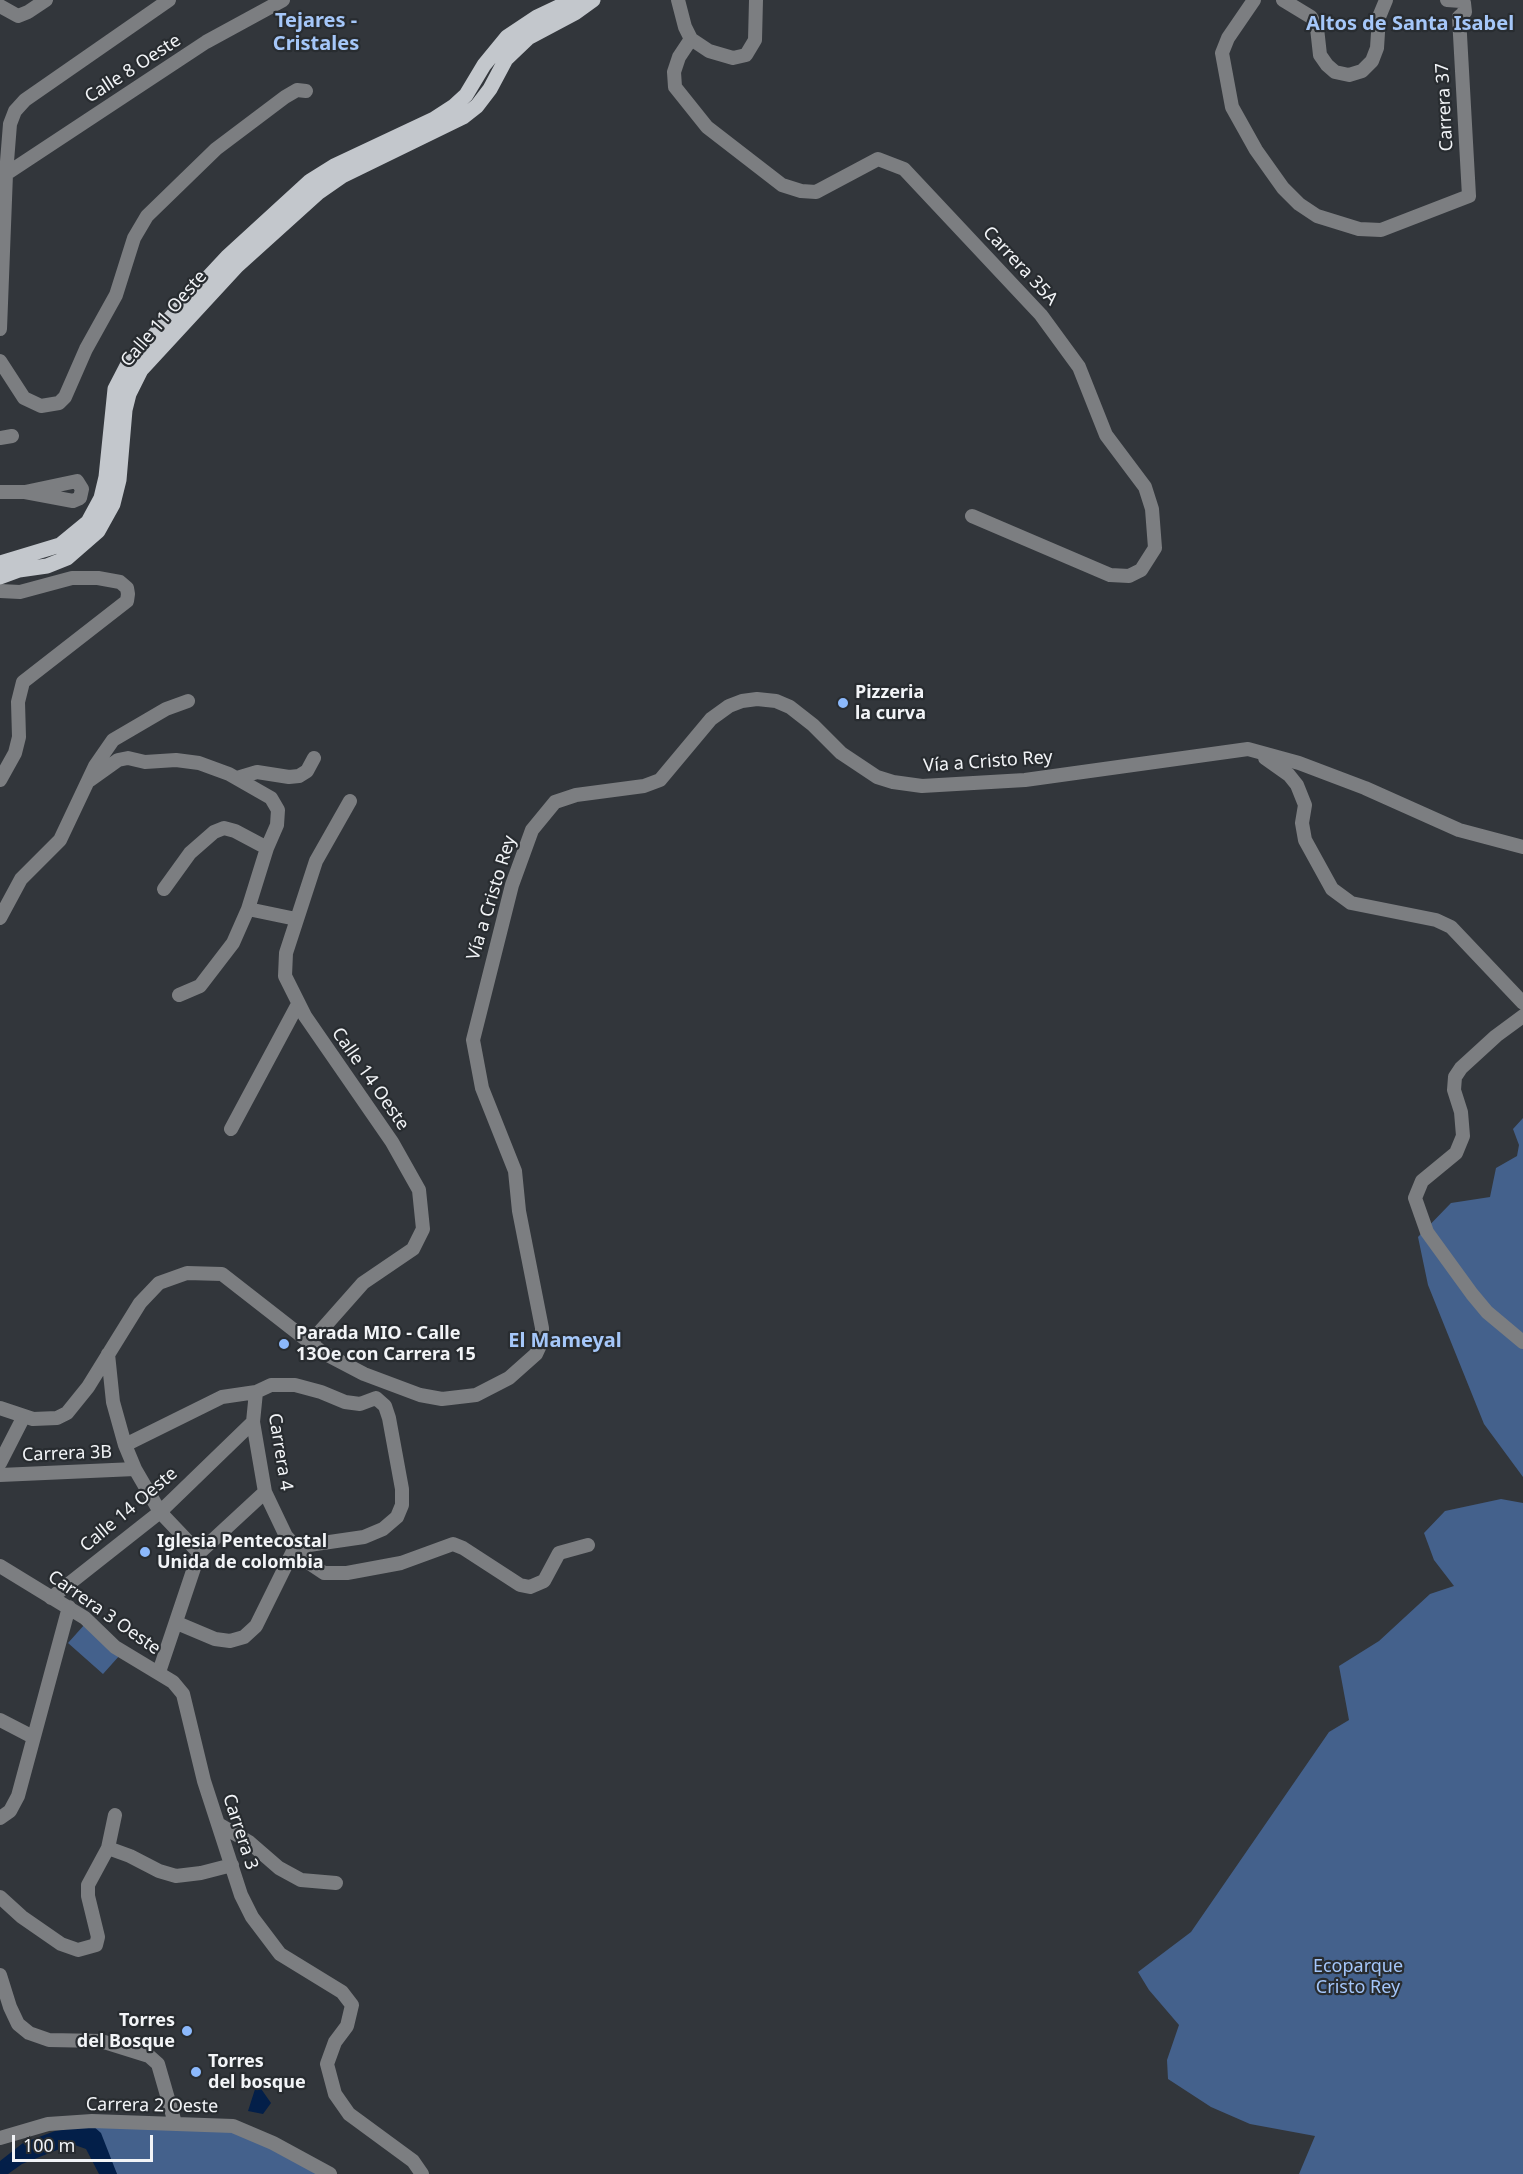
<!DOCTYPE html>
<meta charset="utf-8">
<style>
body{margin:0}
#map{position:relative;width:1523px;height:2174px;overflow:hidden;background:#32363b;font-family:"Noto Sans",sans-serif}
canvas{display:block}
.scale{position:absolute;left:12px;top:2135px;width:141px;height:27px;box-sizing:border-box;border:3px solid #f2f4f7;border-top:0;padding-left:8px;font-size:18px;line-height:21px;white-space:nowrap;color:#f2f4f7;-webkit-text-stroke:4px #282c30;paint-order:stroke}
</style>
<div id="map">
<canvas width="1523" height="2174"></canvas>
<div class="scale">100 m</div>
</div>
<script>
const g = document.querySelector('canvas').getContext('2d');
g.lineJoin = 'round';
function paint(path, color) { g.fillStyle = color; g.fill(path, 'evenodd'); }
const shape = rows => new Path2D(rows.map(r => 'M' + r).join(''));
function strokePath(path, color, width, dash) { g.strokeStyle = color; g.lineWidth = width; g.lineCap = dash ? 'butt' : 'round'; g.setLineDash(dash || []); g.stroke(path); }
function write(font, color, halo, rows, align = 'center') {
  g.font = font + ' "Noto Sans",sans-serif'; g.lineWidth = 4.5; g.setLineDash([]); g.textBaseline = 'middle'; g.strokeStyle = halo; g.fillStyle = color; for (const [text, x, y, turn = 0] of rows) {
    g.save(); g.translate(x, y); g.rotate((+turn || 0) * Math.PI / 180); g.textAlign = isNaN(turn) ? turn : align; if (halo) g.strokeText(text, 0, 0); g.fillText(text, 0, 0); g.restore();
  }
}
paint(shape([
 [1523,1118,1523,1477,1484,1424,1428,1285,1418,1237,1451,1203,1490,1197,1496,1168,1517,1156,1519,1145,1513,1129],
 [1501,1499,1523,1503,1523,2174,1299,2174,1315,2136,1250,2124,1211,2107,1168,2079,1167,2060,1179,2025,1149,1990,1138,1972,1191,1932,1329,1732,1349,1720,1339,1666,1379,1641,1430,1594,1454,1586,1434,1560,1424,1533,1445,1511],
 [85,1624,120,1655,103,1674,68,1643],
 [92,2125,233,2126,330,2174,117,2174]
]), '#44618c');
paint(shape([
 [257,2083,271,2103,263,2114,248,2111],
 [92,2125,101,2133,117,2174,99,2174,86,2149,72,2144,22,2164,8,2174,0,2174,0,2161,23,2143,55,2131]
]), '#031f49');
strokePath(shape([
 [678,0,685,27,691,39,709,51,733,58,746,55,755,40,756,0],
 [1254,0,1228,38,1222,53,1232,107,1256,150,1283,188,1299,204,1317,216,1359,229,1381,230,1469,196,1459,17],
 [1283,0,1311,17,1317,28,1320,55,1327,65,1335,72,1349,75,1362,71,1372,61,1377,48,1379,17,1386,0],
 [1447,0,1461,1,1464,3,1465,12,1459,17],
 [0,6,18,16,28,12,46,0],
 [691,39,679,57,674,72,675,87,707,127,782,185,801,191,816,192,878,159,904,169,1041,315,1079,367,1106,435,1145,487,1152,509,1155,548,1141,570,1129,576,1110,575,972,516],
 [6,174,206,42,283,0],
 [0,329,6,174,10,124,15,111,25,100,169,0],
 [0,361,24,398,41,406,59,403,65,397,86,349,116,295,134,238,147,216,216,149,285,97,297,90,306,91],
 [0,438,12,436],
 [0,492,25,492,73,501,80,498,82,489,77,481,25,492],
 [0,591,20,592,72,578,98,578,120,582,127,588,128,594,127,601,23,682,18,702,19,737,15,753,0,780],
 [1265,758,1289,775,1297,785,1305,805,1302,823,1305,840,1332,889,1351,903,1436,920,1451,927,1523,1003],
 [237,778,257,772,289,777,299,776,307,771,314,758],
 [90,780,118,760,128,758,145,762,176,760,199,763,229,774,271,798,278,810,277,825,267,848,248,909,233,943,200,986,179,995],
 [164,889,190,853,214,832,224,828,235,831,267,848],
 [248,909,296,919],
 [0,918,21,879,60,840,95,766,113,740,166,709,188,701],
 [1523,1016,1496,1036,1461,1068,1455,1077,1454,1090,1461,1112,1463,1136,1456,1153,1422,1181,1415,1198,1427,1232,1472,1294,1487,1312,1523,1342],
 [231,1129,298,1004],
 [309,1344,363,1283,413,1249,423,1229,419,1190,392,1142,305,1016,285,976,286,953,316,861,350,801],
 [108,1354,113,1402,125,1445,135,1469,160,1512,199,1553],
 [256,1392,253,1422,265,1492,286,1536,312,1565,324,1573,347,1573,401,1563,453,1544,463,1548,520,1585,530,1587,544,1581,559,1553,588,1545],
 [0,1408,33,1419,57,1418,67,1413,88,1387,140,1303,159,1283,187,1273,222,1274,322,1352,364,1374,420,1395,442,1399,476,1395,509,1378,536,1354,542,1341,542,1328,519,1211,515,1171,482,1088,473,1040,512,885,532,830,555,802,576,795,644,786,660,780,711,719,729,706,742,701,757,699,776,701,790,707,813,725,841,753,877,777,893,782,922,786,1025,780,1248,749,1299,763,1365,788,1459,830,1523,847],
 [125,1445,222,1397,256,1392,271,1385,295,1385,321,1392,345,1402,360,1404,376,1398],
 [0,1463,23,1418],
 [0,1475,135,1469],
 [295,1547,364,1537,383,1529,397,1517,402,1505,402,1489,389,1418,385,1406,376,1398],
 [0,1566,85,1618,115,1647,173,1682,183,1694,204,1781,241,1895,252,1917,280,1954,342,1992,352,2005,347,2026,335,2042,327,2064,335,2094,349,2114,413,2161,422,2174],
 [51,1598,160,1512,253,1422],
 [177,1623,215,1639,230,1641,244,1637,256,1626,295,1547],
 [159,1672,199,1553,265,1492],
 [0,1720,33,1737],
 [0,1818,10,1811,18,1796,69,1607],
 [220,1825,249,1842,279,1868,301,1880,336,1883],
 [108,1848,130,1856,159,1871,176,1876,201,1873,232,1865],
 [0,1897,22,1917,61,1944,78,1950,96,1945,98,1937,88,1896,88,1885,108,1848,115,1815],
 [0,1975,10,2007,18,2024,29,2033,49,2040,101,2041,149,2056,158,2064,175,2123],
 [0,2138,48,2124,92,2121,233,2126,273,2143,330,2174]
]), '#7c7e81', 14);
strokePath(shape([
 [0,563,60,545,88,522,101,498,106,477,115,389,129,362,227,257,310,181,334,166,434,119,454,106,466,95,484,65,507,37,537,17,573,0],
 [0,577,19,570,47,566,67,558,98,531,113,504,119,480,125,410,129,394,141,370,237,266,319,192,342,176,463,117,477,106,490,89,506,59,528,38,575,13,593,0]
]), '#c3c7cc', 15);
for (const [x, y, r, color] of [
 [843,703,6,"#8cb9fc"],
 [284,1344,6,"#8cb9fc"],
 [145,1552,6,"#8cb9fc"],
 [187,2031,6,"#8cb9fc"],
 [196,2072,6,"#8cb9fc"]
]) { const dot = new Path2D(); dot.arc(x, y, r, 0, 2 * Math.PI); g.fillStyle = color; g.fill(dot); strokePath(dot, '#282c30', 2); }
write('18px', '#f2f4f7', '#282c30', [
 ["Calle 8 Oeste",133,69,-33],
 ["Carrera 37",1445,107,-93],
 ["Carrera 35A",1020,266,47],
 ["Calle 11 Oeste",164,319,-49],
 ["Vía a Cristo Rey",988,762,-4],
 ["Vía a Cristo Rey",492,898,-73],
 ["Calle 14 Oeste",370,1079,55],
 ["Carrera 4",280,1452,81],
 ["Carrera 3B",67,1454,-2],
 ["Calle 14 Oeste",129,1510,-40],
 ["Carrera 3 Oeste",104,1613,35],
 ["Carrera 3",240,1832,72],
 ["Carrera 2 Oeste",152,2106,1]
]);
write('bold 18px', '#f2f4f7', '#282c30', [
 ["Pizzeria",855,693],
 ["la curva",855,714],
 ["Parada MIO - Calle",296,1334],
 ["13Oe con Carrera 15",296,1355],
 ["Iglesia Pentecostal",157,1542],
 ["Unida de colombia",157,1563],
 ["Torres",175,2021,"right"],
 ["del Bosque",175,2042,"right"],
 ["Torres",208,2062],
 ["del bosque",208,2083]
], 'left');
write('18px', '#a4c6fa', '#282c30', [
 ["Ecoparque",1358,1967],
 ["Cristo Rey",1358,1988]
]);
write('bold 20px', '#a5c7f9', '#282c30', [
 ["Tejares -",316,21],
 ["Cristales",316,44],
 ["Altos de Santa Isabel",1410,24],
 ["El Mameyal",565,1341]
]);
</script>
